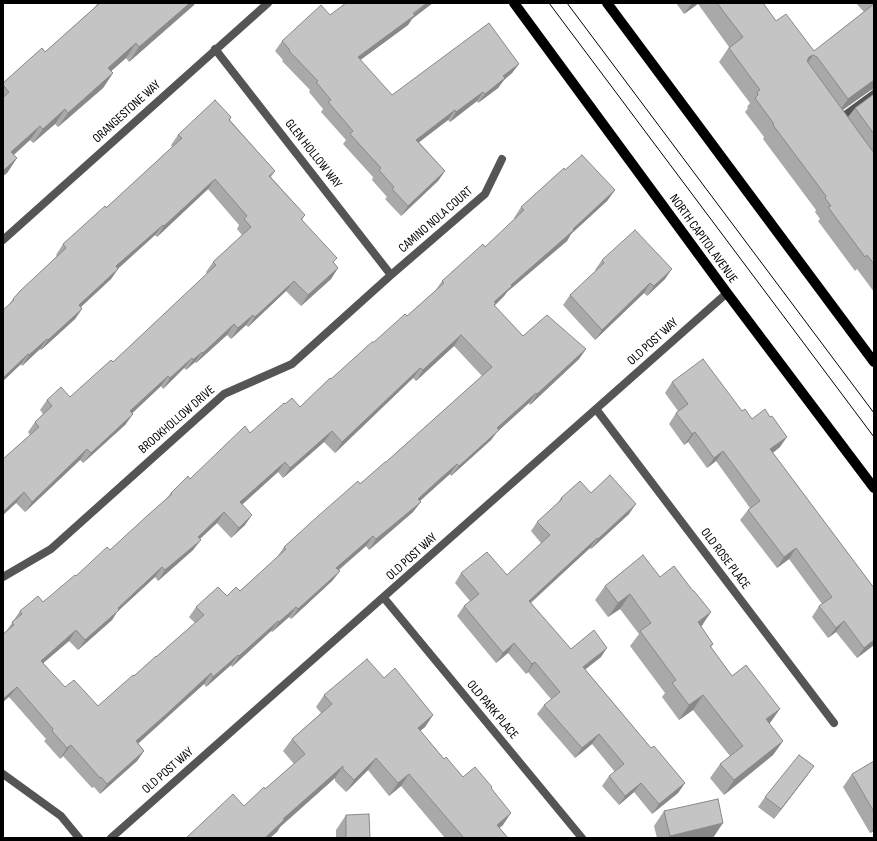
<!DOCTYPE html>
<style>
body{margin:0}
#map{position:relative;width:877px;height:841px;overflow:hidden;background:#fff;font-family:"Sofia Sans Condensed",sans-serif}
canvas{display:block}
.frame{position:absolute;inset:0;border:4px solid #000;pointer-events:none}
</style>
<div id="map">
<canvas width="877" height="841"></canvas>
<div class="frame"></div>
</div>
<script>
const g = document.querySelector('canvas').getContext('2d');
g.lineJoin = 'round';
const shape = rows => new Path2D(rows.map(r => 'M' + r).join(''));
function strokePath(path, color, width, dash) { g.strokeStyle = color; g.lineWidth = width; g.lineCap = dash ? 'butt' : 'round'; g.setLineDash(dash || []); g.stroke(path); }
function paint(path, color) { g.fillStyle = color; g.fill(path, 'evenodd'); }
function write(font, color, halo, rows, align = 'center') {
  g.font = font + ' "Sofia Sans Condensed",sans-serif'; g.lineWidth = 3.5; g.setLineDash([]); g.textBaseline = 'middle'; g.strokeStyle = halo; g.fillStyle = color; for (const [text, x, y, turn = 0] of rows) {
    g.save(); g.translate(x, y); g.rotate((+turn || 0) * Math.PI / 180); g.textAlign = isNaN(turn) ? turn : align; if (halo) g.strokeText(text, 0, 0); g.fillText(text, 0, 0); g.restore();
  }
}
strokePath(shape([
 [837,121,874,94]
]), '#555', 8);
strokePath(shape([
 [215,49,391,275],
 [3,240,268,3],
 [596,409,834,723],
 [3,577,51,549,224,394,292,364,391,275,485,194,502,159],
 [384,598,582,838],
 [3,774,61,816,79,838],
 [111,838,727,293]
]), '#555', 8);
strokePath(shape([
 [514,3,727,293,874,488],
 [607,3,874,362]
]), '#000', 10);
strokePath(shape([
 [549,3,874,437],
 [567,3,874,413]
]), '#000', 1);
paint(shape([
 [98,3,195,3,194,5,129,62,126,58,111,71,113,73,103,88,58,127,55,124,33,143,30,140,14,155,17,158,7,173,3,176,3,83,45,52,94,8],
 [676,3,763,3,776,21,814,51,864,12,856,3,874,3,874,89,871,90,843,110,848,117,855,108,874,94,874,292,857,269,855,271,818,221,820,219,815,212,816,210,763,139,764,137,745,112,748,108,747,107,750,103,719,62,729,47,698,4,684,14],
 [330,15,412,19,408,25,360,60,392,95,519,64,512,73,504,80,498,88,478,103,477,101,450,122,448,120,419,142,445,171,438,181,401,216,385,199,387,197,372,180,373,177,343,144,346,140,321,112,323,109,309,92,310,90,282,61,283,60,275,51,282,41],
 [231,117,230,120,275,171,271,177,305,215,302,220,334,263,338,268,331,279,301,306,286,291,248,327,246,325,231,339,227,335,196,363,195,362,186,370,184,368,163,389,161,386,132,413,133,414,125,425,83,463,80,460,25,512,16,503,3,515,3,459,30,435,28,432,35,422,43,414,40,410,47,400,70,397,113,362,207,274,206,272,213,262,242,235,237,229,239,225,208,189,157,237,155,235,118,268,118,269,111,279,81,307,82,309,75,319,41,350,40,349,22,366,21,364,3,381,8,306,13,299,57,256,56,255,63,244,106,208,172,147,171,145,178,135],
 [565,170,615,190,607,201,571,234,567,241,507,292,504,296,494,306,523,336,586,349,579,359,530,405,529,403,497,432,491,440,451,476,450,474,434,488,420,501,413,512,369,550,366,546,339,570,340,571,332,581,291,619,289,617,272,632,271,631,232,667,231,665,206,687,204,684,163,720,138,743,144,751,137,761,100,794,94,787,92,788,63,756,60,759,44,741,46,739,9,697,5,633,20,611,43,602,110,550,166,499,171,493,250,433,285,404,300,407,374,342,407,316,435,291,442,281,485,247,515,219,514,218,521,207],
 [454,346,482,376,386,462,284,547,277,557,277,558,240,591,196,607,189,617,195,623,156,657,98,706,65,687,43,663,69,641,78,650,112,620,117,612,155,577,158,581,193,550,200,539,217,523,231,538,245,525,242,504,278,472,283,478,324,442,335,453,413,378,416,381],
 [602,260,665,279,647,296,644,293,595,340,563,305,570,295,596,271,595,270],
 [672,382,742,411,752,419,780,447,773,453,874,588,874,645,857,658,836,632,828,638,812,617,819,606,822,604,789,559,777,568,740,520,748,510,750,508,716,461,707,468,688,442,684,445,669,424,676,413,678,411,665,393],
 [591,493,629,514,591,549,590,548,531,603,571,649,601,657,585,669,651,748,685,783,678,793,652,814,634,792,619,805,602,786,609,776,615,772,592,744,575,758,537,714,544,705,551,699,528,672,526,674,508,653,496,663,457,616,464,606,470,601,455,583,461,573,507,575,541,543,531,531,537,522,557,504,561,498],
 [660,577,701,626,713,644,711,647,732,676,783,741,773,755,724,795,710,778,720,764,730,756,693,710,679,720,662,697,665,693,630,646,639,634,620,609,608,617,595,600,605,586],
 [384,678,433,715,425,727,420,731,444,759,463,777,491,788,503,825,499,828,508,838,445,838,401,786,389,796,368,770,346,792,335,781,335,778,280,827,277,832,244,806,265,789,294,764,283,751,292,739,321,713,316,707,324,695],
 [874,761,874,831,870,833,843,787,852,774],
 [814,766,774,819,758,807,765,797],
 [664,811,713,838,657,838,654,826],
 [346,815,370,838,336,838,336,830]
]), '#a9a9a9');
paint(shape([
 [190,3,195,3,194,5,129,62,139,47],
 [427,3,433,3,412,19,408,25,351,67,358,57],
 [692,3,699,3,684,14],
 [136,43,126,58,98,83,108,68],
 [813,55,803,70,809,57],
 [519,64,512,73,504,80,498,88,478,103,485,94,503,76],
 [113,73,103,88,58,127,68,113],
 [874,80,874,89,871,90,838,113,848,99],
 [483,92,477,101,450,122,456,112],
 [65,109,55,124,33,143,43,129],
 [455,110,448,120,409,150,416,140],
 [40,126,30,140,3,164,11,152],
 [17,158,7,173,3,176,3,171],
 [445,171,438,181,401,216,408,206],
 [215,179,208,189,157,237,164,226],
 [615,190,607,201,571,234,567,241,507,292,504,296,493,307,494,302,511,285],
 [163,225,155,235,109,277,116,266],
 [338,268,331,279,301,306,308,295],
 [118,269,111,279,72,315,79,305],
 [672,269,665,279,647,296,654,286],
 [294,281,286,291,248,327,255,317],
 [650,283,644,293,595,340,602,330],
 [82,309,75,319,41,350,48,340],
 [253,315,246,325,231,339,238,328],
 [234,324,227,335,196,363,203,353],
 [461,335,454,346,416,381,423,370],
 [47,339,40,349,22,366,29,355],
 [586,349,579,359,530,405,537,394],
 [202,352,195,362,186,370,193,360],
 [28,354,21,364,3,381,3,378],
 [192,358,184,368,163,389,170,378],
 [420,368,413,378,335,453,342,442],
 [168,376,161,386,123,422,130,411],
 [536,393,529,403,497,432,491,440,451,476,459,466,497,428],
 [133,414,125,425,83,463,91,453],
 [332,431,324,442,283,478,290,468],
 [695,432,688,442,684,445,692,434],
 [787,437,780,447,763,460,770,449],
 [87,449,80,460,25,512,32,502],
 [723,451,716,461,707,468,714,458],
 [285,462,278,472,233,513,240,502],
 [457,464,450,474,411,509,418,499],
 [24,492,16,503,3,515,3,512],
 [421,502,413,512,369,550,376,539],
 [636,504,629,514,591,549,598,539],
 [224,512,217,523,191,547,198,537],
 [252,515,245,525,231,538,239,528],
 [373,536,366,546,329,578,336,568],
 [597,538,590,548,522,610,529,601],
 [201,540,193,550,158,581,165,570],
 [796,548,789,559,777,568,784,557],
 [162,567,155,577,117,612,112,620,78,650,85,640],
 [340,571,332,581,291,619,298,609],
 [630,594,620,609,608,617,618,603],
 [296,607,289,617,272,632,279,622],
 [711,612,701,627,698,622],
 [278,621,271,631,232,667,239,656],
 [844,621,836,632,828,638,836,628],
 [76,630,69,641,34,671,41,661],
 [874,640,874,645,857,658,864,648],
 [514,643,508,653,496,663,503,653],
 [607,648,601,657,577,676,583,667],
 [238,655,231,665,206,687,213,677],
 [535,662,528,672,526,674,532,664],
 [211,673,204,684,129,752,136,741],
 [17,687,9,697,3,702,3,699],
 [703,695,693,710,679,720,689,705],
 [780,709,770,723,756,734,766,719],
 [433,715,425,727,409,740,418,728],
 [599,734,592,744,575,758,582,748],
 [783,741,773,755,724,795,734,780],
 [71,745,63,756,60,759,67,748],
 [144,751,137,761,100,794,107,784],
 [376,758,368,770,346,792,354,780],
 [343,766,335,778,280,827,277,832,270,838,265,838,283,819],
 [814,766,807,776,774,819,781,809],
 [409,774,401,786,389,796,398,783],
 [641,783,634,792,619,805,625,796],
 [685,783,678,793,652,814,659,804],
 [511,813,503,825,488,837,497,825],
 [723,823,713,838,668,838,670,836],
 [874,828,874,831,870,833]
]), '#898989');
const building = shape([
 [100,3,190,3,139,47,136,43,108,68,113,73,68,113,65,109,43,129,40,126,11,152,17,158,3,171,3,98,9,92,3,85,3,83,42,48,45,52,100,3],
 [346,3,427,3,413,13,415,15,358,57,392,95,489,23,519,64,503,76,505,78,485,94,483,92,456,112,455,110,416,140,445,171,408,206,392,189,394,187,379,170,381,168,350,134,353,131,328,102,331,100,316,82,318,81,289,51,290,50,282,41,321,5,330,15,346,3],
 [717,3,763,3,776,21,786,14,814,51,874,4,874,80,848,99,817,57,813,55,809,57,807,61,874,153,874,264,867,255,865,257,828,207,831,206,825,198,826,196,773,125,774,124,755,98,758,95,757,92,760,90,729,48,743,37,717,3],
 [874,94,874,134,855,108,874,94],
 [215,100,231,117,229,120,275,171,269,176,305,215,301,219,337,258,333,262,338,268,308,295,294,281,255,317,253,315,238,328,234,324,203,353,202,352,193,360,192,358,170,378,168,376,130,411,133,414,91,453,87,449,32,502,24,492,3,512,3,459,39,427,35,422,52,406,47,400,61,387,70,397,111,360,113,362,216,265,213,262,251,227,244,219,247,216,215,179,164,226,163,225,116,266,118,269,79,305,82,309,48,340,47,339,29,355,28,354,3,378,3,310,14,300,13,299,20,291,66,248,63,244,105,206,106,208,182,138,178,135,215,100],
 [582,155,615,190,573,229,574,230,511,285,512,286,494,302,496,303,494,305,523,336,547,315,586,349,537,394,536,393,497,428,499,430,459,466,457,464,441,478,418,499,421,502,376,539,373,536,336,568,340,571,298,609,296,607,279,622,278,621,239,656,238,655,213,677,211,673,171,710,136,741,144,751,107,784,101,777,100,778,71,745,67,748,52,731,53,729,17,687,3,699,3,634,14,625,12,622,22,614,20,611,38,596,43,602,75,575,76,576,107,547,110,550,148,515,172,494,171,493,188,476,190,479,245,426,250,433,284,403,285,404,292,398,300,407,330,378,331,379,372,342,374,342,405,314,407,316,444,283,442,281,483,244,485,247,524,210,521,207,564,168,565,170,582,155],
 [461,335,492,367,386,462,385,462,360,484,358,481,317,517,284,547,286,549,240,591,236,587,227,596,218,587,196,607,204,615,156,657,156,656,134,676,133,675,98,706,74,680,65,687,41,661,76,630,85,640,119,610,118,608,162,567,165,570,201,540,198,537,224,512,239,528,252,515,240,502,285,462,290,468,332,431,342,442,420,368,423,370,461,335],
 [635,230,672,269,654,286,650,283,602,330,570,295,604,263,602,260,635,230],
 [703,359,742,411,745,409,752,419,765,409,770,417,772,416,787,437,770,449,874,588,874,640,864,648,844,621,836,628,819,606,832,597,796,548,784,557,748,510,760,501,723,451,714,458,695,432,692,434,676,413,688,404,672,382,703,359],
 [610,475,636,504,598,539,597,538,529,601,571,649,594,630,607,648,583,667,651,748,654,746,685,783,659,804,641,783,625,796,609,776,624,764,599,734,582,748,544,705,560,692,535,662,532,664,514,643,503,653,464,606,479,594,461,573,487,552,507,575,550,535,537,522,562,499,561,498,580,481,591,493,610,475],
 [643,555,660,577,674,566,693,591,694,591,711,612,698,622,713,644,710,646,732,676,746,665,780,709,766,719,783,741,734,780,720,764,743,746,703,695,689,705,672,683,676,680,640,631,651,623,630,594,618,603,605,586,643,555],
 [367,659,384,678,395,668,433,715,418,728,444,759,446,757,463,777,475,767,492,787,491,788,511,813,497,825,508,838,464,838,409,774,398,783,376,758,354,780,343,769,343,766,283,819,285,819,265,838,186,838,233,794,244,806,264,787,265,789,305,754,292,739,332,704,324,695,367,659],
 [799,755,814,766,781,809,765,797,799,755],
 [874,761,874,812,852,774,874,761],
 [718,799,723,823,670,836,664,811,718,799],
 [369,814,370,838,346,838,346,815,369,814]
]);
paint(building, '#c4c4c4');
strokePath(building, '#898989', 1);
write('13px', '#000', '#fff', [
 ["ORANGESTONE WAY",127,112,-42],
 ["GLEN HOLLOW WAY",313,154,52],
 ["CAMINO NOLA COURT",436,220,-41],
 ["NORTH CAPITOL AVENUE",703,239,54],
 ["OLD POST WAY",653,342,-42],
 ["BROOKHOLLOW DRIVE",177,420,-41],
 ["OLD POST WAY",412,557,-42],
 ["OLD ROSE PLACE",725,559,53],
 ["OLD PARK PLACE",492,710,50],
 ["OLD POST WAY",168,771,-41]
]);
</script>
